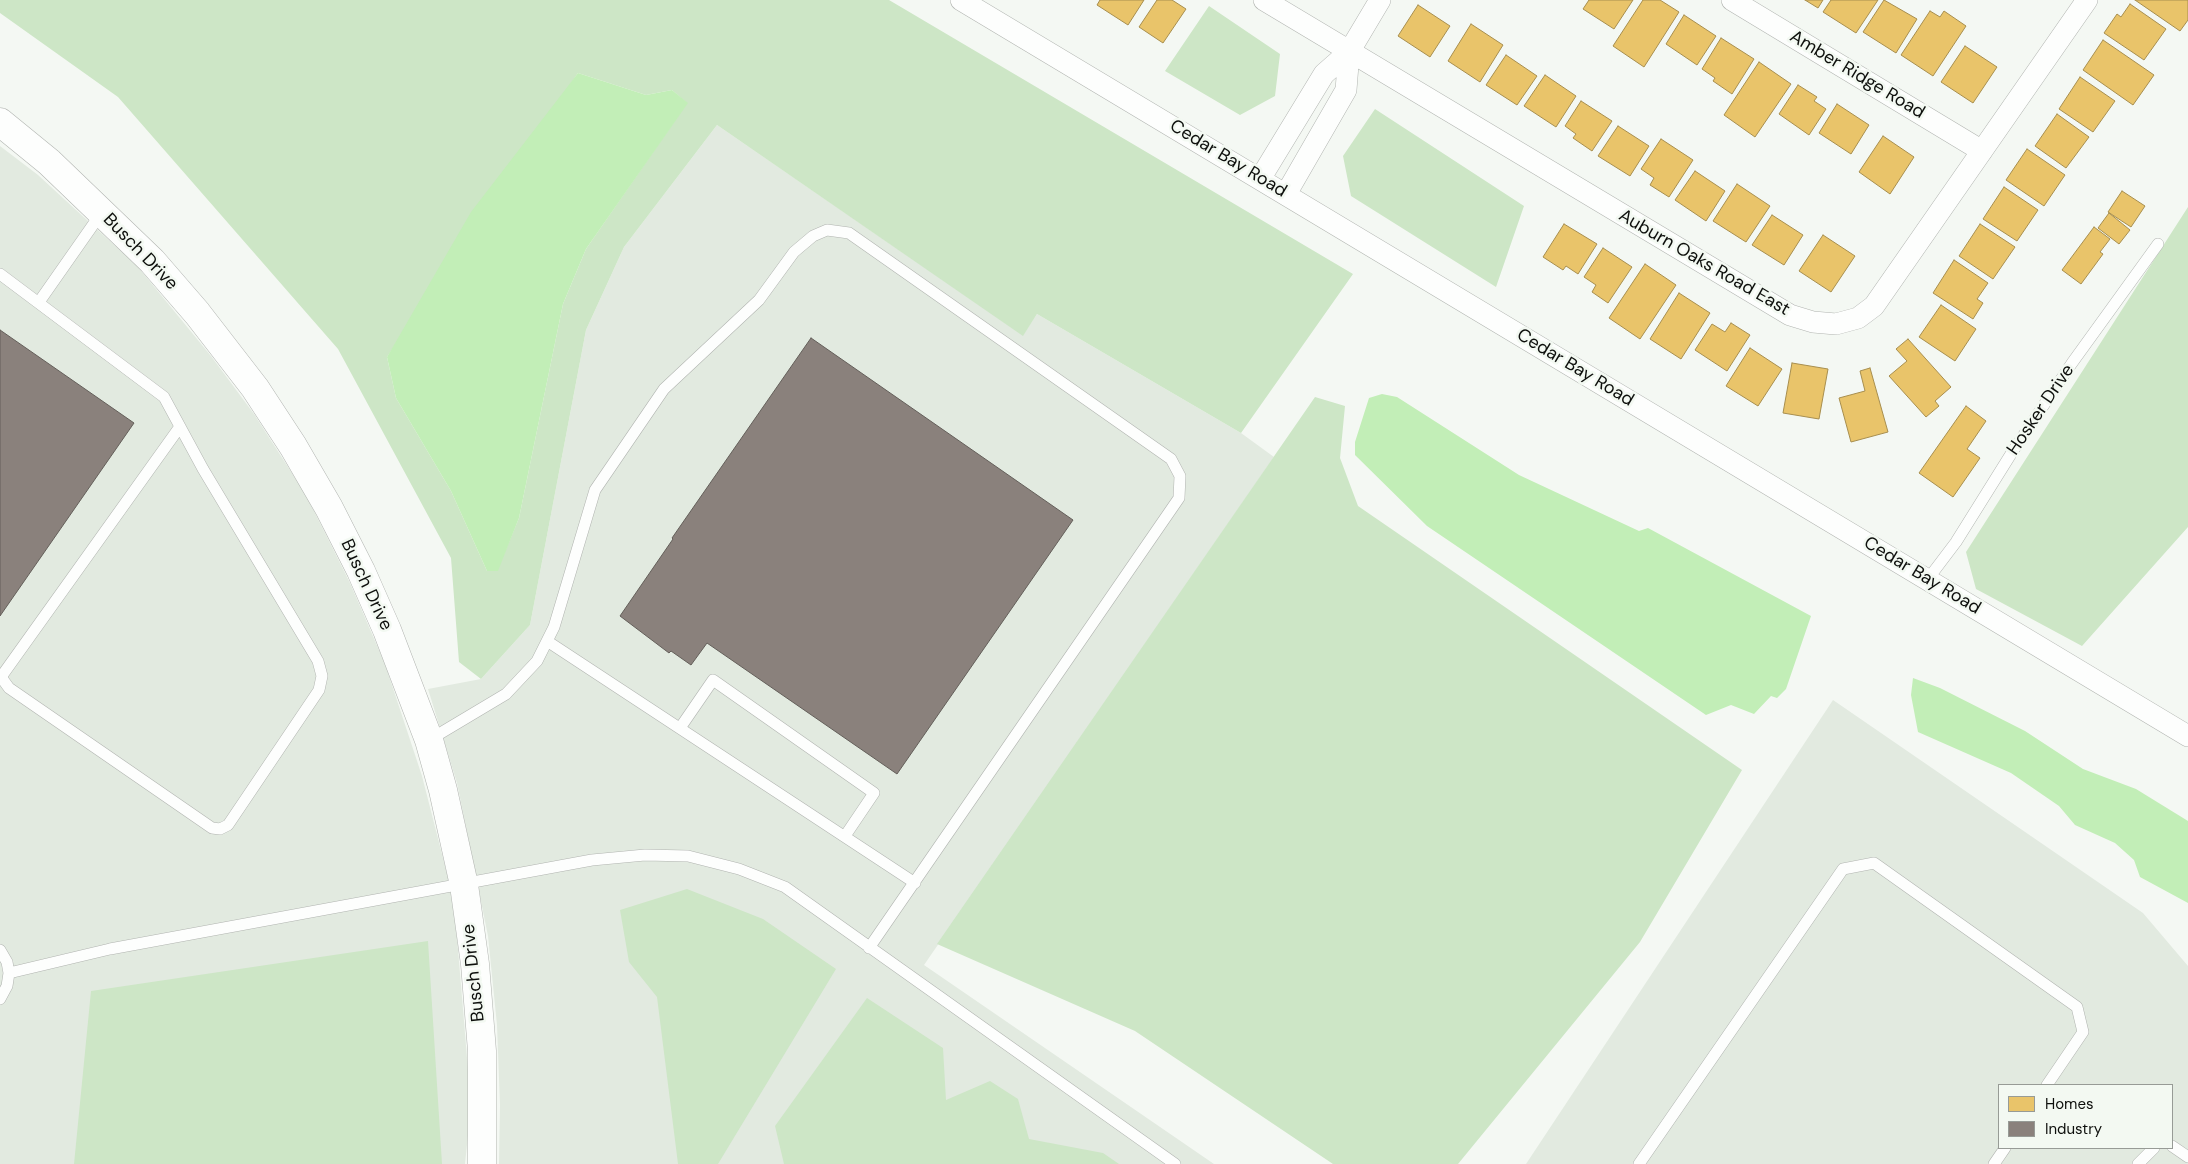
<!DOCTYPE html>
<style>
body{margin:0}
#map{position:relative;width:2188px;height:1164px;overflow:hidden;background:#f4f8f3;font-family:"DM Sans",sans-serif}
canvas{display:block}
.legend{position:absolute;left:1998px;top:1084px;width:175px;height:65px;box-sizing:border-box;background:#f3f9f2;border:1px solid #979b96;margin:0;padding:6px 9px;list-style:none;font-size:15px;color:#0d0f0c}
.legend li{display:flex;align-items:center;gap:10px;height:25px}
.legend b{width:25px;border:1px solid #979b96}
</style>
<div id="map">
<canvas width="2188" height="1164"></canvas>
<ul class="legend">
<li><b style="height:14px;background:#e9c46a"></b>Homes</li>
<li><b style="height:14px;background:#8a817c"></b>Industry</li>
</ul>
</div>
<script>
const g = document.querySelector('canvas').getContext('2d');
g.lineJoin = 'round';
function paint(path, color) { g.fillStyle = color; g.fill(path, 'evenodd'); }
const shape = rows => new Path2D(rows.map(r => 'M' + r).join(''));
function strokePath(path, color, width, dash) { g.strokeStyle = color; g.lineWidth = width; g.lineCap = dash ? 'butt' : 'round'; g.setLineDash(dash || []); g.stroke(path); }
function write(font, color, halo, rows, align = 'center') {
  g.font = font + ' "DM Sans",sans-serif'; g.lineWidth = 5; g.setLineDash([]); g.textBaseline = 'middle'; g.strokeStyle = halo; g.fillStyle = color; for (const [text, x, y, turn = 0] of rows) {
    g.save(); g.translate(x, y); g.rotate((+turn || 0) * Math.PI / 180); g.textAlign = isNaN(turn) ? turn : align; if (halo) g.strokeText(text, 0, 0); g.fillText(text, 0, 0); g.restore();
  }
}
paint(shape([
 [717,125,1023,335,1037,314,1241,433,1274,457,924,965,1214,1164,499,1164,500,1105,497,1025,488,936,457,783,428,689,481,679,530,625,586,330,624,247],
 [0,146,38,175,138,267,211,356,254,414,306,495,350,583,385,664,422,776,454,901,471,1106,465,1164,0,1164],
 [1833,700,2143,913,2188,966,2188,1164,1526,1164],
 [1999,1085,2172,1085,2172,1148,1999,1148]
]), '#e2eae0');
paint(shape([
 [0,0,889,0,1353,274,1241,433,1037,314,1023,336,717,125,624,247,586,330,530,625,481,679,459,662,451,558,338,349,118,97,0,13],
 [578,73,646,95,672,90,687,103,586,249,563,304,519,518,497,571,487,571,451,491,396,398,387,357],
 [1209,6,1280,54,1275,96,1240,115,1165,71],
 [1375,109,1524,206,1496,287,1351,196,1343,156],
 [2188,207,2188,527,2082,646,1976,589,1966,552],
 [1315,397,1345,406,1340,458,1358,506,1742,770,1640,942,1458,1164,1333,1164,1135,1031,937,944],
 [687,889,763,919,836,969,718,1164,678,1164,657,997,629,962,620,910],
 [428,941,442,1164,74,1164,91,991],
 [867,998,943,1048,946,1100,990,1081,1018,1099,1029,1139,1103,1153,1119,1164,784,1164,775,1126]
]), '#cde6c6');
paint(shape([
 [578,73,646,95,672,90,688,103,586,249,563,304,519,518,498,571,487,571,451,491,396,398,387,357,471,212],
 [1382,394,1397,397,1519,475,1639,531,1648,528,1811,616,1786,689,1777,698,1771,696,1754,714,1731,705,1706,715,1427,526,1355,455,1355,442,1369,398],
 [1913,678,1940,688,2025,731,2083,769,2136,789,2188,821,2188,903,2140,877,2134,860,2115,843,2075,825,2059,806,2011,773,1918,732,1911,695]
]), '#c2eeb7');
const homes = shape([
 [1100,0,1144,0,1128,25,1097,5,1100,0],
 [1157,0,1172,0,1186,9,1163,43,1139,27,1157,0],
 [1589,0,1633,0,1614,29,1583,9,1589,0],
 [1643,0,1660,0,1679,12,1644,67,1613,46,1643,0],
 [1805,0,1823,0,1818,8,1805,0],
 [1831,0,1878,0,1856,33,1823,12,1831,0],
 [1884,0,1917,19,1896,53,1863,32,1884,0],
 [2135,0,2188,0,2188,20,2180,31,2135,0],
 [2130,4,2166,29,2144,60,2104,33,2117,14,2121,17,2130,4],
 [1418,5,1450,26,1430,57,1398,36,1418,5],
 [1930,11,1940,17,1944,11,1966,26,1933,76,1901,55,1930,11],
 [1684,15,1716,36,1697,65,1666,44,1684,15],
 [1471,24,1503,45,1480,82,1448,61,1471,24],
 [1721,38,1754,59,1732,94,1713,81,1715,78,1702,69,1721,38],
 [2103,40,2154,75,2133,105,2083,70,2103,40],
 [1965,46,1997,67,1973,103,1941,82,1965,46],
 [1506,55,1537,76,1517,105,1486,85,1506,55],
 [1759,62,1791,84,1755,137,1724,115,1759,62],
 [1545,75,1576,96,1556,127,1524,106,1545,75],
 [2080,77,2115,101,2093,132,2059,109,2080,77],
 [1798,85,1817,97,1814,101,1826,109,1809,135,1779,114,1798,85],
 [1581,101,1612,121,1592,151,1573,138,1576,134,1565,126,1581,101],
 [1837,104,1869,125,1851,154,1819,133,1837,104],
 [2057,114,2089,137,2066,168,2035,146,2057,114],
 [1618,126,1649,146,1630,176,1598,156,1618,126],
 [1883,136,1914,157,1890,194,1859,172,1883,136],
 [1661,139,1693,160,1669,197,1650,185,1654,178,1641,169,1661,139],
 [2027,149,2065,175,2044,206,2006,180,2027,149],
 [1695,171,1725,191,1706,221,1675,200,1695,171],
 [1737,184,1770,206,1746,242,1713,221,1737,184],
 [2004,187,2038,210,2017,241,1983,219,2004,187],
 [2122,191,2145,206,2131,227,2108,212,2122,191],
 [2109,213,2130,230,2119,244,2098,228,2109,213],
 [1772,215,1803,235,1784,265,1752,245,1772,215],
 [1564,224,1597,244,1578,274,1566,266,1563,270,1543,257,1564,224],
 [1980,224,2015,247,1993,279,1959,256,1980,224],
 [2094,227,2110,239,2100,252,2103,254,2081,284,2062,270,2094,227],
 [1823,235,1855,256,1831,292,1799,271,1823,235],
 [1603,248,1632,267,1608,303,1592,292,1596,285,1584,277,1603,248],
 [1954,260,1988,283,1977,299,1983,303,1973,319,1933,293,1954,260],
 [1645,264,1676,285,1640,339,1609,318,1645,264],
 [1679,293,1710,313,1681,359,1650,339,1679,293],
 [1941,305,1976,329,1955,361,1919,337,1941,305],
 [1731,323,1750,335,1727,371,1695,350,1712,324,1725,332,1731,323],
 [1908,339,1951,387,1935,401,1939,406,1926,417,1889,376,1907,361,1896,349,1908,339],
 [1750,348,1782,369,1758,406,1726,386,1750,348],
 [1792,363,1828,369,1819,419,1783,413,1792,363],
 [1870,368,1888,432,1851,442,1839,398,1865,391,1860,371,1870,368],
 [1966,406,1986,421,1967,449,1980,458,1953,497,1919,473,1966,406]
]);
paint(homes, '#e9c46a');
strokePath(homes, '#a78e4e', 1);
const industry = shape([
 [0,330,134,423,0,616,0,330],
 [811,338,1073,520,897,774,707,643,691,665,671,651,669,653,620,616,673,539,672,538,811,338]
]);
paint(industry, '#8a817c');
strokePath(industry, '#645f5a', 1);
const lane = shape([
 [0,274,164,397,203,469,318,661,322,676,319,690,228,825,220,829,212,828,9,688,1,677,179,428],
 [39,302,102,212],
 [1928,579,1956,542,2011,454,2072,363,2158,244],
 [547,641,915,883],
 [680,728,713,680,874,793,845,836],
 [429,740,506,694,537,661,554,627,595,490,664,389,759,300,794,252,813,236,827,230,849,233,1171,459,1180,476,1179,498,869,948],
 [0,950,7,962,9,973,7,986,0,999],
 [9,973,110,949,592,860,645,855,688,856,739,869,785,887,1175,1164],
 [2172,1146,2188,1157],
 [1639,1164,1843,869,1874,863,2077,1007,2083,1032,2047,1085],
 [1994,1164,2005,1148],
 [2138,1164,2154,1148]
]);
const street = shape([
 [961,0,2188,736],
 [1264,0,1790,315,1813,322,1836,324,1858,318,1874,306,2087,0],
 [1732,0,1982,151],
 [1349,52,1380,0],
 [1260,179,1324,74,1349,52,1346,90,1286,194]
]);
const secondary = shape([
 [0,122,49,162,152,261,197,313,255,388,293,446,329,508,361,571,387,630,429,740,443,790,464,885,475,964,482,1051,482,1164]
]);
strokePath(lane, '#b1b4b0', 12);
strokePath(street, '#b1b4b0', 22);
strokePath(secondary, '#b1b4b0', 29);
strokePath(lane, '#fdfefd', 11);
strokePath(street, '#fdfefd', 21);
strokePath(secondary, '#fdfefd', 28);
write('18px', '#0d0f0c', '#f3f9f2', [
 ["Amber Ridge Road",1857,75,31],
 ["Cedar Bay Road",1228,159,31],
 ["Busch Drive",140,252,46],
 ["Auburn Oaks Road East",1704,263,30],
 ["Cedar Bay Road",1575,368,31],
 ["Hosker Drive",2041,410,-56],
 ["Cedar Bay Road",1922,576,31],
 ["Busch Drive",366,585,65],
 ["Busch Drive",474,973,-96]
]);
</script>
